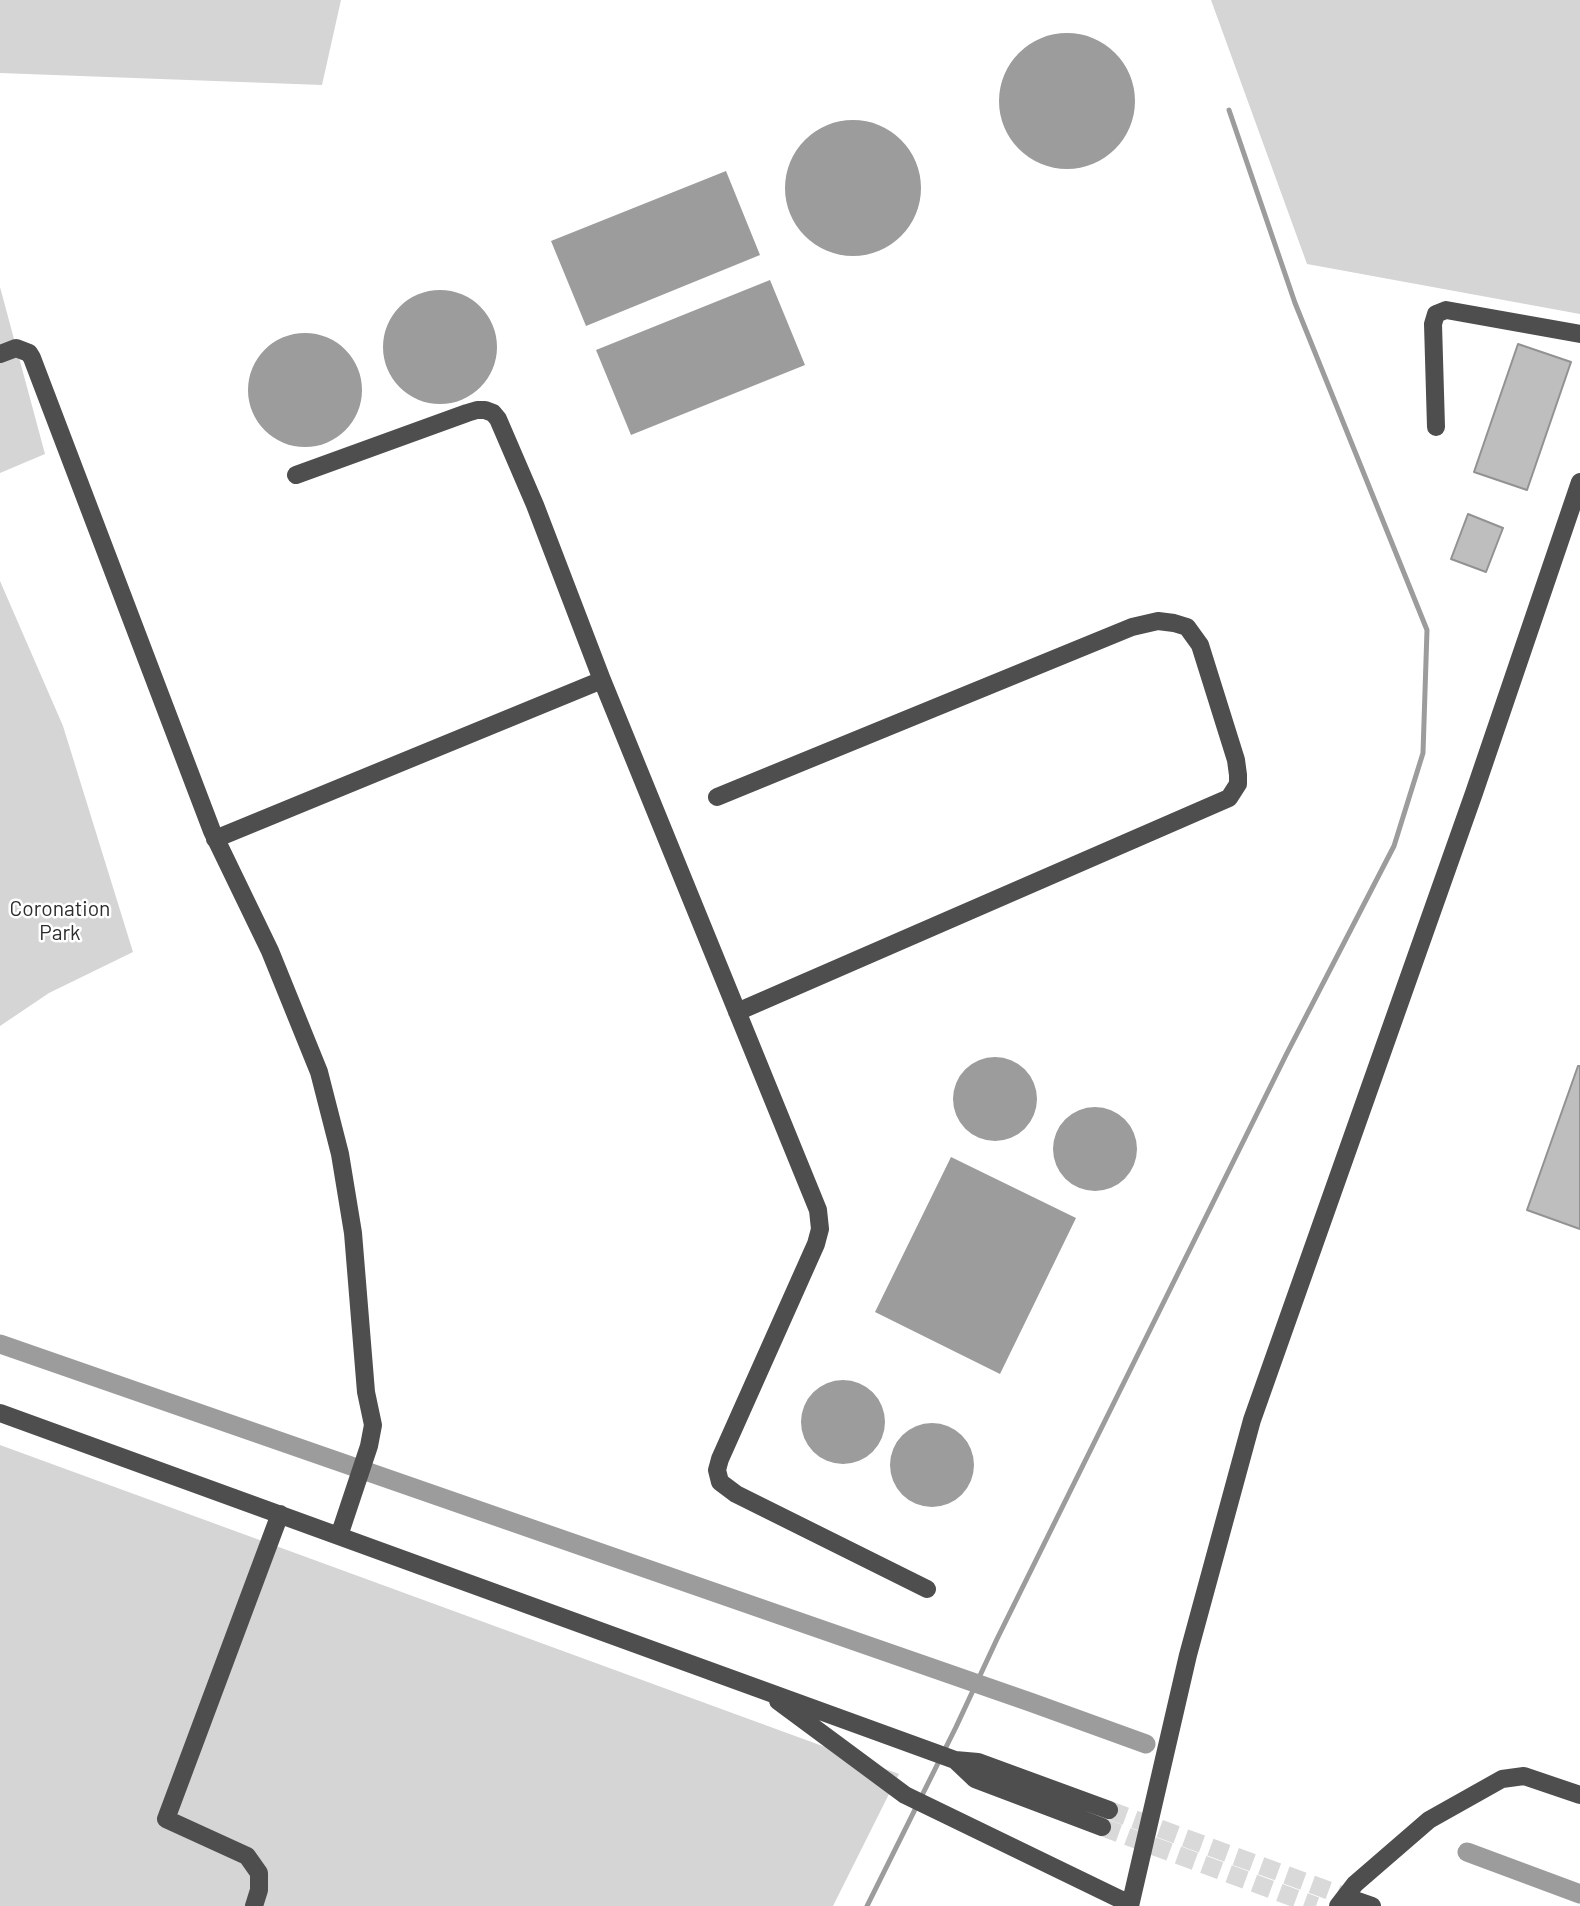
<!DOCTYPE html>
<style>
body{margin:0}
canvas{display:block;background:#fff}
</style>
<canvas width="1580" height="1906"></canvas>
<script>
const g = document.querySelector('canvas').getContext('2d');
g.lineJoin = 'round';
function paint(path, color) { g.fillStyle = color; g.fill(path, 'evenodd'); }
const shape = rows => new Path2D(rows.map(r => 'M' + r).join(''));
function strokePath(path, color, width, dash) { g.strokeStyle = color; g.lineWidth = width; g.lineCap = dash ? 'butt' : 'round'; g.setLineDash(dash || []); g.stroke(path); }
function write(font, color, halo, rows, align = 'center') {
  g.font = font + ' Barlow,sans-serif'; g.lineWidth = 5; g.setLineDash([]); g.textBaseline = 'middle'; g.strokeStyle = halo; g.fillStyle = color; for (const [text, x, y, turn = 0] of rows) {
    g.save(); g.translate(x, y); g.rotate((+turn || 0) * Math.PI / 180); g.textAlign = isNaN(turn) ? turn : align; if (halo) g.strokeText(text, 0, 0); g.fillText(text, 0, 0); g.restore();
  }
}
paint(shape([
 [0,0,341,0,322,85,0,73],
 [1211,0,1580,0,1580,314,1307,264],
 [0,287,45,454,0,473],
 [0,581,63,726,133,952,49,993,0,1026],
 [0,1445,899,1774,833,1906,0,1906]
]), '#d5d5d5');
paint(shape([
 '999 101a68 68 0 1 1 136 0a68 68 0 1 1-136 0Z',
 '785 188a68 68 0 1 1 136 0a68 68 0 1 1-136 0Z',
 [726,171,760,255,586,326,551,241],
 [770,280,805,365,631,435,596,350],
 '383 347a57 57 0 1 1 114 0a57 57 0 1 1-114 0Z',
 '248 390a57 57 0 1 1 114 0a57 57 0 1 1-114 0Z',
 '953 1099a42 42 0 1 1 84 0a42 42 0 1 1-84 0Z',
 '1053 1149a42 42 0 1 1 84 0a42 42 0 1 1-84 0Z',
 [951,1157,1076,1218,1000,1374,875,1312],
 '801 1422a42 42 0 1 1 84 0a42 42 0 1 1-84 0Z',
 '890 1465a42 42 0 1 1 84 0a42 42 0 1 1-84 0Z'
]), '#9c9c9c');
strokePath(shape([
 [867,1906,956,1727,997,1639,1286,1055,1394,846,1423,753,1427,630,1295,303,1229,110]
]), '#9c9c9c', 5);
strokePath(shape([
 [0,1344,1030,1702,1146,1744],
 [1467,1852,1580,1894]
]), '#9c9c9c', 19);
const building = shape([
 [1518,344,1571,362,1527,490,1474,472,1518,344],
 [1468,514,1503,528,1486,572,1451,559,1468,514],
 [1578,1066,1580,1066,1580,1229,1527,1210,1578,1066]
]);
paint(building, '#bebebe');
strokePath(building, '#929292', 2);
strokePath(shape([
 [1109,1810,1352,1899],
 [1102,1827,1316,1906]
]), '#d9d9d9', 18, [18, 9]);
strokePath(shape([
 [0,354,16,348,29,353,32,358,212,831,270,951,319,1072,340,1154,353,1233,366,1392,373,1425,369,1446,339,1536],
 [1436,427,1433,324,1436,314,1446,310,1580,334],
 [296,475,467,413,477,410,485,410,493,413,498,419,535,505,602,680],
 [717,797,1132,627,1158,621,1174,623,1187,627,1200,645,1236,760,1238,775,1238,784,1229,798,737,1012],
 [215,839,602,680,818,1210,820,1229,816,1244,720,1459,717,1470,720,1482,736,1494,927,1589],
 [0,1413,955,1760,978,1762,1109,1810],
 [778,1701,905,1795,1130,1904],
 [955,1760,975,1779,1102,1827],
 [1352,1899,1372,1906],
 [254,1906,259,1890,259,1873,247,1856,166,1819,280,1514],
 [1130,1906,1188,1655,1252,1420,1474,793,1580,482],
 [1338,1906,1355,1884,1429,1820,1502,1779,1524,1776,1580,1795]
]), '#4e4e4e', 18);
write('21px', '#2c2c2c', '#fff', [
 ["Coronation",60,909],
 ["Park",60,933]
]);
</script>
